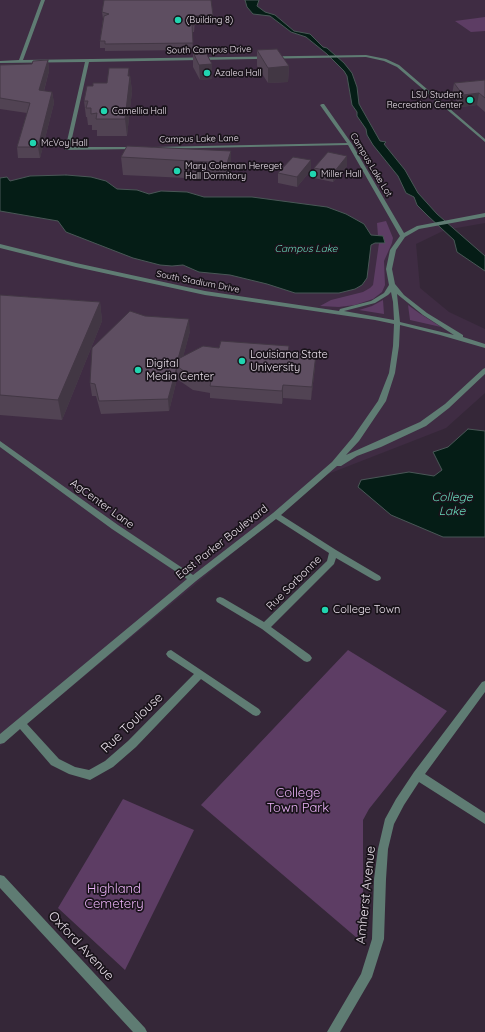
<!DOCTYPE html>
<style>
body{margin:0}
canvas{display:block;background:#352738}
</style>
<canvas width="485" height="1032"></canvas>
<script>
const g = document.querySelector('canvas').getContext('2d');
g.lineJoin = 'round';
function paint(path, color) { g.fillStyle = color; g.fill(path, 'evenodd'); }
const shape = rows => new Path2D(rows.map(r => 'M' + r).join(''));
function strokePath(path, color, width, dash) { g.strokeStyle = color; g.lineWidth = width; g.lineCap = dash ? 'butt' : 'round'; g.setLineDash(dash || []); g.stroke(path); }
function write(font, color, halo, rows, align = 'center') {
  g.font = font + ' Quicksand,sans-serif'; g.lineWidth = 3.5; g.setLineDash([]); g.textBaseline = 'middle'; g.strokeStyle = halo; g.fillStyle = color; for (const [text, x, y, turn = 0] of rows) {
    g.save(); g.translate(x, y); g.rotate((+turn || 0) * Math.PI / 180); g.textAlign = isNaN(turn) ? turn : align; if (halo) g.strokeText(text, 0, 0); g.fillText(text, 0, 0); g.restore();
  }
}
paint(shape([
 [0,0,485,0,485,223,445,230,416,244,420,288,449,312,485,329,485,393,446,428,328,474,0,746]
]), '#3f2c43');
paint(shape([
 [485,17,485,31,471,32,455,21],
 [386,221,393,238,392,243,384,261,385,285,382,292,373,299,355,305,339,307,320,306,331,300,363,292,370,288,373,285,379,243,385,243,383,236,378,236,377,223],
 [383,300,384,314,359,310,372,306],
 [408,305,419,313,441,327,410,320],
 [348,650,447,711,369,809,363,820,363,920,357,938,201,805],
 [123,799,194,830,125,970,58,908]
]), '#5d3d64');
const water = shape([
 [245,0,259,0,257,6,265,12,275,15,294,31,310,34,323,47,327,48,344,63,352,73,357,87,359,104,380,141,386,142,384,144,405,170,418,193,437,214,485,256,485,271,457,252,454,240,428,216,417,205,414,197,406,193,398,176,373,145,367,135,366,129,357,116,357,112,352,105,347,76,344,71,327,54,306,37,291,32,270,16,253,14,247,7,245,0],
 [66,175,91,177,106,181,117,189,137,190,149,194,161,191,187,192,204,197,252,197,327,207,346,214,364,224,371,235,383,236,385,243,375,243,371,245,367,278,362,285,355,289,339,293,295,293,267,284,230,275,199,272,183,265,172,266,160,265,133,258,66,232,58,221,0,211,0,178,7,177,10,181,30,176,66,175],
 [468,429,485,431,485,537,443,537,391,515,358,487,361,480,409,472,434,476,442,470,433,452,448,447,468,429]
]);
paint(water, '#051d16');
strokePath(water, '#495756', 1);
paint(shape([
 [41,0,45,0,23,60,366,55,386,59,399,65,485,139,485,142,397,67,384,61,366,57,89,62,70,147,135,147,137,148,135,149,65,150,85,62,0,63,0,61,19,60,41,0],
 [322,104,324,104,352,144,404,233,417,226,485,213,485,217,419,229,405,237,396,250,392,269,395,284,404,295,427,313,463,335,463,337,485,344,485,348,440,335,400,325,399,346,395,373,386,401,359,441,346,455,420,422,445,404,483,369,485,368,485,374,449,408,426,426,381,447,357,456,341,466,337,466,281,515,336,550,380,576,381,578,380,580,377,581,374,580,336,558,334,564,271,627,310,655,312,658,310,661,307,662,304,661,262,629,217,602,216,600,217,598,220,597,223,598,264,622,327,561,329,553,276,519,196,581,27,724,59,759,75,767,89,770,105,761,128,741,194,674,168,657,166,654,168,651,171,650,259,709,261,712,259,715,256,716,253,715,201,679,136,747,113,767,90,780,69,774,51,765,20,729,4,743,0,744,0,734,187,579,112,529,0,447,0,441,118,525,193,575,273,513,332,462,353,437,378,401,389,373,393,346,394,324,375,320,205,295,76,267,0,248,0,244,76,263,205,291,339,311,340,309,371,301,384,293,389,285,386,269,390,250,400,236,348,145,154,149,152,148,154,147,347,143,320,105,322,104],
 [391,292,393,302,394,320,344,311,375,303,388,295,391,292],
 [397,294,423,315,454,335,400,322,397,294],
 [485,681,485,692,425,774,485,813,485,824,419,782,404,805,394,824,388,849,386,879,384,939,372,977,340,1032,327,1032,361,974,372,939,374,879,378,849,385,819,396,799,414,772,482,682,485,681],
 [0,875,4,876,145,1028,147,1032,133,1032,0,888,0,875]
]), '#5f7c73');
paint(shape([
 [102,12,213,15,213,22,195,22,194,32,192,32,193,50,105,51,105,48,100,48,100,41,103,19],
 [257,50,289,66,288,82,268,83,257,66],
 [193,52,212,79,200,80,193,67],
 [48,60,49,71,44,91,52,92,54,103,40,158,18,158,17,147,27,113,0,109,0,65,32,64],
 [130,76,132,91,127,136,97,136,97,130,92,130,92,125,88,125,87,117,86,117,84,101,107,83],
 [485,80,485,112,477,105,461,107,452,95,454,83],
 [231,151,231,168,228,180,123,175,121,157],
 [347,156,347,166,333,182,314,178,314,168],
 [311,170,297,187,278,183,278,173],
 [0,295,100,302,102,321,62,420,0,415],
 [190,331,183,357,219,348,289,346,289,352,315,367,311,400,283,398,282,404,210,398,210,393,193,390,177,379,169,411,101,414,96,396,92,396,90,383]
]), '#514353');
paint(shape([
 [48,60,49,71,41,101,39,90],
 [212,64,212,79,200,80,199,65],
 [289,66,288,82,268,83,268,68],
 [129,68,130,80,130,76,132,91,127,136,125,119],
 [52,92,54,103,40,158,38,147],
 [479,93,477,105,461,107,463,95],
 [231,151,231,168,228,180,227,163],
 [347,156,347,166,333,182,334,172],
 [311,160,311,170,297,187,297,177],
 [100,302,102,321,62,420,58,400],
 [189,319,190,331,180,369,178,359],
 [316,354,315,367,311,400,312,387],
 [177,366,177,379,169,411,168,399],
 [283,385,283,398,282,404,282,391]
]), '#423744');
const building = shape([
 [104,0,211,0,213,15,195,16,194,25,192,25,193,43,105,44,105,41,100,41,104,16,109,14,102,12,104,0],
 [277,49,289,66,268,68,257,50,277,49],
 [205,51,212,64,199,65,193,52,205,51],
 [48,60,39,90,52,92,38,147,17,147,30,103,0,98,0,65,32,64,33,61,48,60],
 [109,68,129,68,128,76,130,76,125,119,96,119,97,113,91,114,91,108,86,108,88,101,84,101,87,86,93,86,93,83,107,83,109,68],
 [485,80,485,98,479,93,463,95,454,83,485,80],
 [127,146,231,151,227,163,121,157,127,146],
 [328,152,347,156,334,172,314,168,328,152],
 [293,157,311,160,297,177,278,173,293,157],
 [0,295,100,302,58,400,0,395,0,295],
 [130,311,145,316,189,319,178,359,203,346,219,348,221,341,289,346,288,352,316,354,312,387,283,385,282,391,210,386,211,381,193,378,177,366,168,399,99,401,95,384,90,383,92,348,130,311]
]);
paint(building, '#5e4e61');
strokePath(building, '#423744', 1);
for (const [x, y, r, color] of [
 [178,20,4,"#20d5b0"],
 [207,73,4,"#20d5b0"],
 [470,100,4,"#20d5b0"],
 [104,111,4,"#20d5b0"],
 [33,143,4,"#20d5b0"],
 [177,171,4,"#20d5b0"],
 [313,174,4,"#20d5b0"],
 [242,361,4,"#20d5b0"],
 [138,370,4,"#20d5b0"],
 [325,610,4,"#20d5b0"]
]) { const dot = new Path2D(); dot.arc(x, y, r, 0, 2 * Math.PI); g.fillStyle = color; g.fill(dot); strokePath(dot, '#19131a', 1.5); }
write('9px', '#e9dfea', '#19131a', [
 ["(Building 8)",186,20],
 ["Azalea Hall",215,73],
 ["LSU Student",462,95,"right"],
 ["Recreation Center",462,105,"right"],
 ["Camellia Hall",112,111],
 ["McVoy Hall",41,143],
 ["Mary Coleman Hereget",185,166],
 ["Hall Dormitory",185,176],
 ["Miller Hall",321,174]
], 'left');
write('9px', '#e9dfea', '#19131a', [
 ["South Campus Drive",209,50,-1],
 ["Campus Lake Lane",199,139,-1],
 ["Campus Lake Lot",371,165,59],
 ["South Stadium Drive",198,282,11]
]);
write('italic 10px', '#68d8ba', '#19131a', [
 ["Campus Lake",306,249]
]);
write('11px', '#e9dfea', '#19131a', [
 ["Louisiana State",250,355],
 ["University",250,368],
 ["Digital",146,364],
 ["Media Center",146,377],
 ["College Town",333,610]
], 'left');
write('11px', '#e9dfea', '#19131a', [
 ["AgCenter Lane",102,504,36],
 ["East Parker Boulevard",222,542,-38],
 ["Rue Sorbonne",294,583,-45]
]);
write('italic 12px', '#68d8ba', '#19131a', [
 ["College",452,497],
 ["Lake",452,511]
]);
write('13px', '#e9dfea', '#19131a', [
 ["Rue Toulouse",132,723,-44],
 ["Amherst Avenue",366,895,-84],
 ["Oxford Avenue",81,946,47]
]);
write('13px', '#edb4f9', '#19131a', [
 ["College",298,793],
 ["Town Park",298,808],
 ["Highland",114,889],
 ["Cemetery",114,904]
]);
</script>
